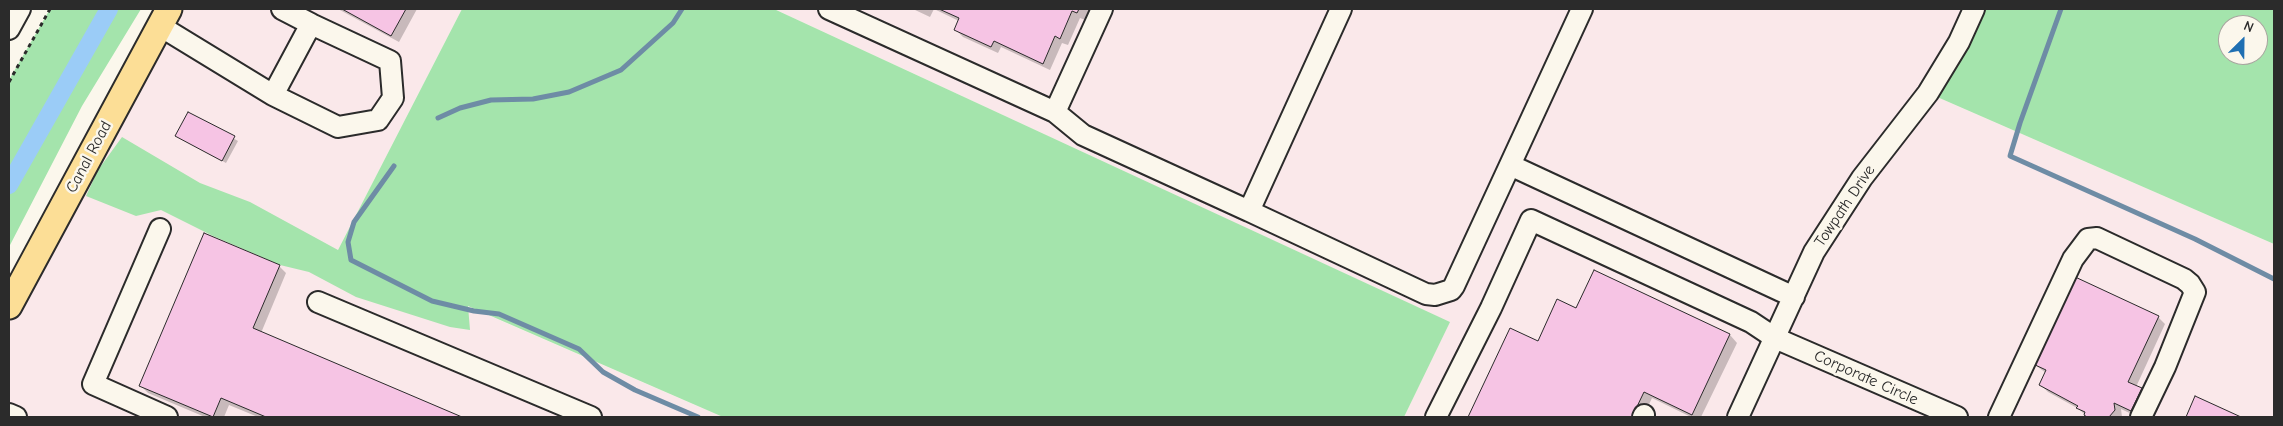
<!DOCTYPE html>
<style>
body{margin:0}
#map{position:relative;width:2283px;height:426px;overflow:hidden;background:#fbf7ec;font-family:"Comic Neue",sans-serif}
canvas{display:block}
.frame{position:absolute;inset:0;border:10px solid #2b2b2b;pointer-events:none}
.north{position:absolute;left:2218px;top:15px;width:50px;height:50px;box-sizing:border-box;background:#fbf7ec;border:1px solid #a8a59f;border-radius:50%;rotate:23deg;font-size:14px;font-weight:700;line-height:20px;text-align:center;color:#2b2b2b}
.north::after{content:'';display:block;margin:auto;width:18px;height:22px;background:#1f6fb2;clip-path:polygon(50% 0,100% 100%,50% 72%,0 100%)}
</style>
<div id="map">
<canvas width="2283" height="426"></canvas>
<div class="frame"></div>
<div class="north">N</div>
</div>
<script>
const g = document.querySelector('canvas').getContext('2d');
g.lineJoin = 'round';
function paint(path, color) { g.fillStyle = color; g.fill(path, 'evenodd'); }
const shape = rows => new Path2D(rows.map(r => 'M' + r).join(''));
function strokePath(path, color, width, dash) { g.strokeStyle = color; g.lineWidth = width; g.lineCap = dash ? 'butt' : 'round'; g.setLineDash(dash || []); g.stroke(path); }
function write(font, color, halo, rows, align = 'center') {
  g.font = font + ' "Comic Neue",sans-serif'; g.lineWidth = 5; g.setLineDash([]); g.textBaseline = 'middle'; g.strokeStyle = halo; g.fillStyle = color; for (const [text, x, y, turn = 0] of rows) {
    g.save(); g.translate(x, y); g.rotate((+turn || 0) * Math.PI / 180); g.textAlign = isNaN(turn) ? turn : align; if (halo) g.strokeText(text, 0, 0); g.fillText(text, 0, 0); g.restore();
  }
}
paint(shape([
 [169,9,462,9,338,250,723,417,9,417,9,306],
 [774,9,1974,9,1928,93,2274,244,2274,417,1404,417,1449,322]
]), '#fae8ea');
paint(shape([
 [50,9,141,9,82,106,9,247,9,80],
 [462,9,774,9,1450,322,1404,417,723,417,468,306,470,330,450,327,356,297,309,272,280,265,213,236,161,210,136,216,86,196,98,170,122,137,200,183,250,202,338,250],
 [1974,9,2274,9,2274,244,1928,93],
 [2228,25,2258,25,2258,55,2228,55]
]), '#a4e4ac');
paint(shape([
 [338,9,417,9,399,42],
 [913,9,1090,9,1085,20,1080,18,1068,45,1062,43,1050,70,1001,47,998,53,963,37,955,29,959,21,934,9,930,17],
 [189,113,238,141,226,163,177,136],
 [279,266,286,273,261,333,459,417,258,417,229,405,224,417,205,417,148,393,140,385],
 [1595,271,1730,335,1737,343,1701,417,1691,417,1652,398,1643,417,1469,417,1511,330,1538,343,1576,310],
 [2158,317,2165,324,2136,387,2148,396,2138,417,2121,409,2122,417,2087,417,2079,409,2048,392,2041,385,2046,373,2034,364],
 [2196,398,2238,417,2187,417]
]), '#0003');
strokePath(shape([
 [2061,9,2020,123,2010,156,2195,239,2274,279],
 [438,118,460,108,491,100,533,99,569,92,621,70,673,23,682,9],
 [394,166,354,222,348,242,351,260,432,301,474,311,499,314,579,349,603,372,635,390,698,417]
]), '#6e8ca5', 5);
strokePath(shape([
 [9,185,109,9]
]), '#9bccf7', 18);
const building = shape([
 [342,9,406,9,391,36,342,9],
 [939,9,1079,9,1077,13,1072,11,1060,39,1055,36,1043,64,994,41,991,47,954,30,959,18,939,9],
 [188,112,235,136,222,161,175,136,188,112],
 [204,233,280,265,253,328,462,417,266,417,221,398,213,417,139,386,204,233],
 [1594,270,1730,334,1692,415,1644,392,1632,417,1468,417,1510,328,1538,341,1557,299,1576,308,1594,270],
 [2073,276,2159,316,2128,382,2142,388,2131,411,2114,403,2115,410,2109,417,2087,417,2084,415,2085,412,2076,408,2078,406,2039,385,2046,370,2033,364,2073,276],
 [2195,396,2241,417,2186,417,2195,396]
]);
paint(building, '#f6c4e4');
strokePath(building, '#2b2b2b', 1);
const minor = shape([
 [282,9,311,24],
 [829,9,1055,112],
 [1102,9,1055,112,1083,135,1249,211],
 [1341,9,1249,211,1426,294,1435,295,1451,290,1454,286,1510,165],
 [1582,9,1510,165,1794,297],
 [160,26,273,95,311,24,390,61,393,98,378,120,338,127,273,95],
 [9,29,20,9],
 [160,229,93,384,167,417],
 [318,302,591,417],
 [9,414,16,417],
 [1436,417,1491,308,1531,220,1751,322,1775,338,1957,417],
 [1643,417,1644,415],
 [1738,417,1814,252,1862,178,1928,93,1959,42,1974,9],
 [1999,417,2073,259,2088,239,2097,238,2184,279,2190,284,2195,292,2165,367,2141,417]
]);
const major = shape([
 [9,306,169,9]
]);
strokePath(minor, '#2b2b2b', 24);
strokePath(major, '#2b2b2b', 29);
strokePath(shape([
 [9,82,50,9]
]), '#2b2b2b', 3, [4, 4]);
strokePath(minor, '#fbf7ec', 20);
strokePath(major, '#fcde96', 25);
write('16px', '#2b2b2b', '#fbf7ec', [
 ["Canal Road",89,157,-62],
 ["Towpath Drive",1845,206,-56],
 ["Corporate Circle",1866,378,24]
]);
</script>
